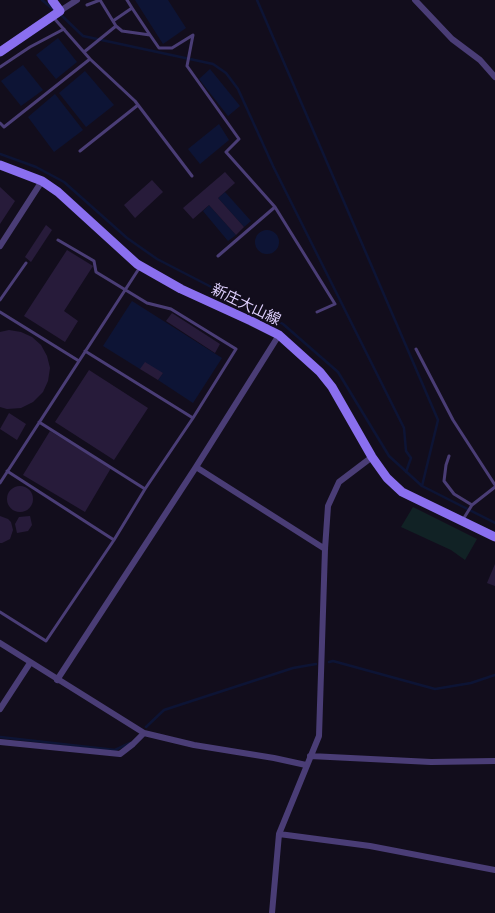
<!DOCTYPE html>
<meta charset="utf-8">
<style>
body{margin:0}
canvas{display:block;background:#120d1c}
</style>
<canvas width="495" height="913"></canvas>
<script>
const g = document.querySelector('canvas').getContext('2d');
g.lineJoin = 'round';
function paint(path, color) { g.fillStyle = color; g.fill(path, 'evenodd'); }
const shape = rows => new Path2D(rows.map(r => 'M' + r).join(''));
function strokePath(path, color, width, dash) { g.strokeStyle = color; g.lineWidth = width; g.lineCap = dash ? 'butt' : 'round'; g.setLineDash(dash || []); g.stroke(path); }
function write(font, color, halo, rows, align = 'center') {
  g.font = font + ' "Work Sans","Noto Sans JP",sans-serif'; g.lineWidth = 4.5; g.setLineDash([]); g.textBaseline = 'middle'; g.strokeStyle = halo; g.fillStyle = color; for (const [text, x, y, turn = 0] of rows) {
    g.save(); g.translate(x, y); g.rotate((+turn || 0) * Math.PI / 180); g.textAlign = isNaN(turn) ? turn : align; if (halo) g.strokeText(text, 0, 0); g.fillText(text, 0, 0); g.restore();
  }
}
paint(shape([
 [413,507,477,539,465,560,451,550,401,527]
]), '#112225');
paint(shape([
 [135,0,168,0,186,28,163,44],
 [58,38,77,62,56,79,36,55],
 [23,65,43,90,21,106,1,81],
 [210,69,240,106,228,116,199,79],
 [85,71,114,105,86,127,59,93],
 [55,94,83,130,54,152,28,117],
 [219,124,229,140,200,164,188,149],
 [225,192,251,221,244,227,218,198],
 [209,205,236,235,228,241,203,211],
 '255 242a12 12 0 1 1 24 0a12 12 0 1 1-24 0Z',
 [132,301,222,358,193,403,158,380,163,373,140,369,103,346]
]), '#0d1435');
strokePath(shape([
 [42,0,54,10],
 [257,0,438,420,422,486],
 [59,13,83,36,213,64,226,73,238,89,273,166,404,428,406,451,411,458,406,472],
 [0,154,36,167,64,182,127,238,157,259,283,324,338,372,389,456,422,486,495,523],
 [329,662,333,661,435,689,471,683,495,675],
 [146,727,164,710,293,668,316,664],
 [0,737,115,750,130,743]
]), '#0d1435', 2.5);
paint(shape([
 [225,172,235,183,218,198,244,227,236,235,209,205,193,219,183,208],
 [152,180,163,192,135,218,124,205],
 [0,187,15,201,0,224],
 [46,225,52,230,31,262,25,257],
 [67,250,93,266,64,311,78,321,65,342,24,316],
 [172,313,220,344,215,353,166,321],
 [9,330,21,332,32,337,41,345,47,356,50,368,48,381,43,392,33,402,21,408,7,409,0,407,0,332],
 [145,362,163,373,158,380,140,369],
 [89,370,148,408,114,460,55,422],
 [9,413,26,424,17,440,0,429],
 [50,431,111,468,85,512,23,475],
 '7 499a13 13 0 1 1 26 0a13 13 0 1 1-26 0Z',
 [0,516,8,519,11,522,13,530,10,539,2,543,0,543],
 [30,516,32,525,28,531,17,533,15,524,19,517],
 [495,564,495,586,487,583]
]), '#271b3a');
strokePath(shape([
 [113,21,132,8,127,0],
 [116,26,122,31,150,35,132,8],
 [150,35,159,48,172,48,193,35,187,66,239,139,226,152,275,207,218,256],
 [84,52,116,26,100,0,87,5],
 [90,59,135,101,192,176],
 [0,67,30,47,64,29],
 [0,123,4,127,90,59,53,17],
 [80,151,138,105],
 [275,207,335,304,317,312],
 [58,240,94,261,96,272,147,303,171,309,236,349,193,418,85,351],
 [0,300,26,263],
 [0,312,79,361],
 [416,349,453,420,495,485],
 [39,422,145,489,193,418],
 [449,456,446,465,444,481,454,494,472,505,462,521],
 [7,471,114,540,145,489],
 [0,483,140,267],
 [472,505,495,487],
 [0,612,46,641,114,540]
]), '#4a3d76', 3);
strokePath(shape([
 [415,0,452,39,480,60,495,77],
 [60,11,77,0],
 [0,246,42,181],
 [196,467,325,549],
 [0,643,144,733,194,745,274,758,306,765],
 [57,680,196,467,279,335],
 [0,709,30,663],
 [0,742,120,754,133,744,144,733],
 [310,756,431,762,495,761],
 [279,834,370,846,495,870],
 [272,913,279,834,319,736,325,549,328,506,339,482,372,457]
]), '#4a3d76', 6);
strokePath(shape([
 [0,52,60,11,52,0],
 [0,165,42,181,58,192,137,264,181,289,251,321,279,335,320,372,332,387,372,457,387,478,402,492,495,537]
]), '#8a6fef', 9);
write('15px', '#dbcdfa', '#120d1c', [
 ["新庄大山線",246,305,26]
]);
</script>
